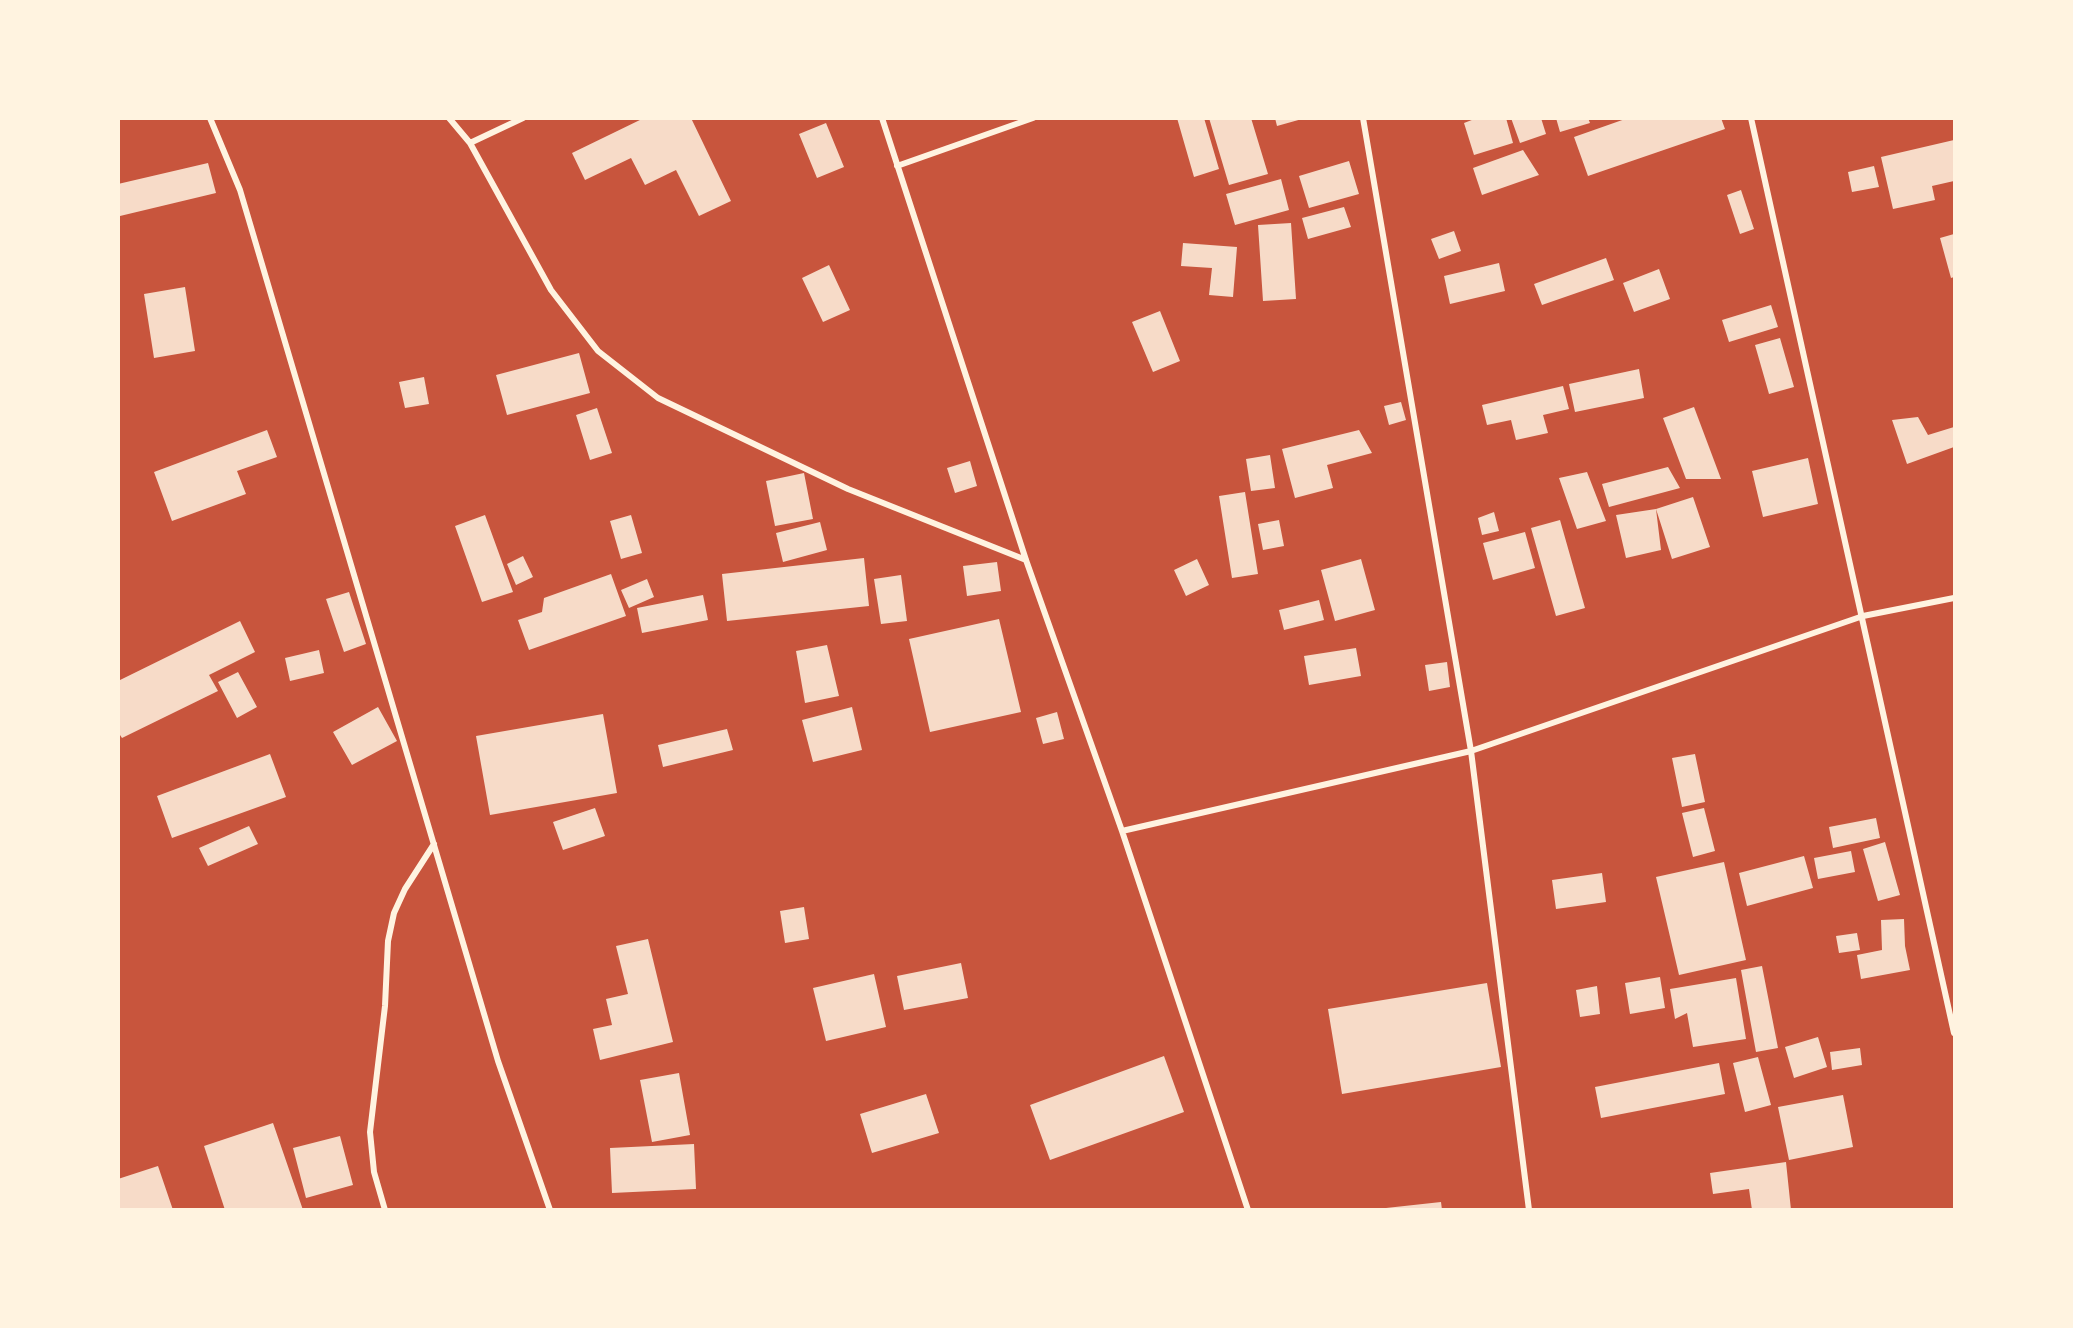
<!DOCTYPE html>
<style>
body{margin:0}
#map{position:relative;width:2073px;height:1328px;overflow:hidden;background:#c8553d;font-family:Georgia,serif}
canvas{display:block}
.frame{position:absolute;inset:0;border:120px solid #fff3e0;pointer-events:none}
</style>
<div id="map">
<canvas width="2073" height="1328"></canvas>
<div class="frame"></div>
</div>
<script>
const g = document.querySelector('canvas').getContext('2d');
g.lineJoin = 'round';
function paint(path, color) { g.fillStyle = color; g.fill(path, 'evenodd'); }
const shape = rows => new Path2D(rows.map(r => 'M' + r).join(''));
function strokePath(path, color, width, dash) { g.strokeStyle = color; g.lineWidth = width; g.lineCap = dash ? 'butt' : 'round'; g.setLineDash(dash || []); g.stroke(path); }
paint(shape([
 [644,118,691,118,731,201,699,216,676,170,645,185,631,158,585,180,572,153],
 [1177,118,1204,118,1219,169,1194,177],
 [1209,118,1251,118,1268,174,1229,185],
 [1275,118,1302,118,1302,119,1277,126],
 [1477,118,1506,118,1513,143,1474,155,1464,123],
 [1511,118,1541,118,1546,134,1520,143],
 [1556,118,1588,118,1590,123,1560,132],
 [1628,118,1721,118,1725,129,1588,176,1574,137],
 [826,123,844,167,817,178,799,134],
 [1954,140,1954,181,1932,186,1935,200,1893,209,1881,157],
 [1523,150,1539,175,1482,195,1473,168],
 [1349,161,1359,194,1309,208,1299,176],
 [208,163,216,193,120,216,118,184],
 [1874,166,1879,187,1852,192,1848,172],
 [1281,179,1289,210,1235,225,1226,194],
 [1741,190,1754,229,1740,234,1727,195],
 [1344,207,1351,227,1308,239,1302,218],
 [1291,223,1296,299,1263,301,1258,225],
 [1454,231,1461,251,1439,259,1431,239],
 [1954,234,1954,277,1951,278,1940,238],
 [1183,243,1237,247,1233,297,1209,295,1212,268,1181,266],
 [1606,258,1614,280,1542,305,1534,284],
 [1499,263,1505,291,1450,304,1444,276],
 [829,265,850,310,823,322,802,278],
 [1659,269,1670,299,1634,312,1623,283],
 [185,287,195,351,154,358,144,294],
 [1771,305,1778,327,1729,342,1722,320],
 [1160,311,1180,361,1153,372,1132,322],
 [1780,338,1794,387,1769,394,1755,345],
 [579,353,590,393,507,415,496,375],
 [1639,369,1644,398,1575,412,1569,384],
 [424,377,429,404,405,408,399,382],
 [1563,386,1569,409,1543,415,1548,433,1516,440,1511,420,1487,425,1482,405],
 [1401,402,1406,420,1389,425,1384,406],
 [1694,407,1721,479,1686,479,1663,418],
 [597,408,612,453,590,460,576,415],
 [1918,417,1928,435,1954,427,1954,447,1907,464,1892,420],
 [267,430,277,457,237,471,246,494,172,521,154,472],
 [1359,430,1372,453,1327,465,1333,488,1295,498,1282,449],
 [1270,455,1275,488,1251,491,1246,459],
 [1808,458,1818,504,1763,517,1752,471],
 [970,461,977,486,955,493,947,468],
 [1668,467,1680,488,1609,507,1602,484],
 [1587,472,1606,521,1577,529,1559,478],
 [804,473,813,519,775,526,766,481],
 [1245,492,1258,574,1232,578,1219,496],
 [1693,497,1710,547,1672,559,1656,509],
 [1656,509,1661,550,1626,558,1616,515],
 [1494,512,1499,531,1482,535,1478,518],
 [485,515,513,592,482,602,455,526],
 [631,515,642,553,621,559,610,521],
 [1279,520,1284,546,1263,550,1258,524],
 [1560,520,1585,608,1556,616,1531,528],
 [820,522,827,550,783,562,776,533],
 [1525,532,1535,568,1493,580,1483,543],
 [523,556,533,577,516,585,507,564],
 [864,558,869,606,727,621,722,574],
 [1197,559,1209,585,1186,596,1174,570],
 [1361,559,1375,610,1335,621,1321,570],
 [997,562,1001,591,967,596,963,566],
 [611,574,626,616,529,650,518,620,542,612,544,598],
 [901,575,907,621,881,624,874,579],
 [647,579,654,597,629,608,621,590],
 [349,592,366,644,344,652,326,599],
 [703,595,708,620,642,633,637,608],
 [1319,600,1324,620,1284,630,1279,610],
 [999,619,1021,712,930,732,909,639],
 [240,621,255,652,209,675,218,691,122,738,118,732,118,681],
 [827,645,839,696,805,703,796,651],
 [1356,648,1361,676,1309,685,1304,656],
 [319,650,324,673,290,681,285,658],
 [1447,662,1450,687,1429,691,1425,665],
 [238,672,257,707,237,718,218,682],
 [378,707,397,741,352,765,333,732],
 [852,707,862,750,813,762,802,720],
 [1057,712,1064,739,1043,744,1036,718],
 [603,714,617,793,490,815,476,736],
 [727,729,733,750,663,767,658,745],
 [270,754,286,797,172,838,157,796],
 [1695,754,1705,802,1682,807,1672,758],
 [595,808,605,836,563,850,553,822],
 [1704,808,1715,851,1693,857,1682,813],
 [1876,818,1880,838,1833,848,1829,827],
 [249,826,258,844,208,866,199,848],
 [1885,842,1900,895,1878,901,1863,849],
 [1851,851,1855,872,1818,879,1814,858],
 [1804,856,1813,888,1747,906,1739,873],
 [1724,862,1746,960,1679,975,1656,877],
 [1602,873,1606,902,1556,909,1552,880],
 [804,907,809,939,785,943,780,911],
 [1904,919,1905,946,1910,970,1861,979,1857,955,1882,950,1881,920],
 [1857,933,1860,950,1839,953,1836,936],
 [648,939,673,1042,600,1060,593,1029,612,1025,606,999,628,994,616,946],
 [961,963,968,998,904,1010,897,976],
 [1762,966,1778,1048,1756,1052,1741,970],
 [874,974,886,1027,826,1041,813,988],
 [1660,977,1665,1008,1630,1014,1625,983],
 [1736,978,1746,1039,1693,1047,1687,1013,1675,1019,1670,989],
 [1487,983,1501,1067,1342,1094,1328,1009],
 [1597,986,1600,1014,1580,1017,1576,990],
 [1818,1037,1827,1067,1794,1078,1785,1047],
 [1860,1048,1862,1065,1832,1070,1830,1052],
 [1164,1056,1184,1112,1050,1160,1030,1105],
 [1758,1057,1771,1105,1745,1112,1733,1063],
 [1719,1063,1725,1094,1601,1118,1595,1087],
 [679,1073,690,1135,652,1142,640,1080],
 [926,1094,939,1133,872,1153,860,1114],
 [1843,1095,1853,1147,1789,1160,1778,1107],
 [273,1123,303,1210,225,1210,204,1146],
 [340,1136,353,1185,306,1198,293,1148],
 [694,1144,696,1189,612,1193,610,1148],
 [1786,1162,1791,1210,1752,1210,1749,1189,1713,1194,1710,1173],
 [158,1166,173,1210,118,1210,118,1179],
 [1441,1202,1442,1210,1386,1210,1386,1208]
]), '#f7dbc8');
strokePath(shape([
 [210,118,240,190,498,1061,550,1210],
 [449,118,470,143,551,290,598,351,658,398,848,489,1026,560],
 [882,118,1026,560,1122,831,1248,1210],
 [1363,118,1471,751,1529,1210],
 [1751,118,1954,1033],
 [470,143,523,118],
 [897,166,1033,118],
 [1122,831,1471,751,1863,616,1954,598],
 [385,1210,374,1172,370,1132,385,1006,388,941,394,913,405,889,434,844]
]), '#fff3e0', 6);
</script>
